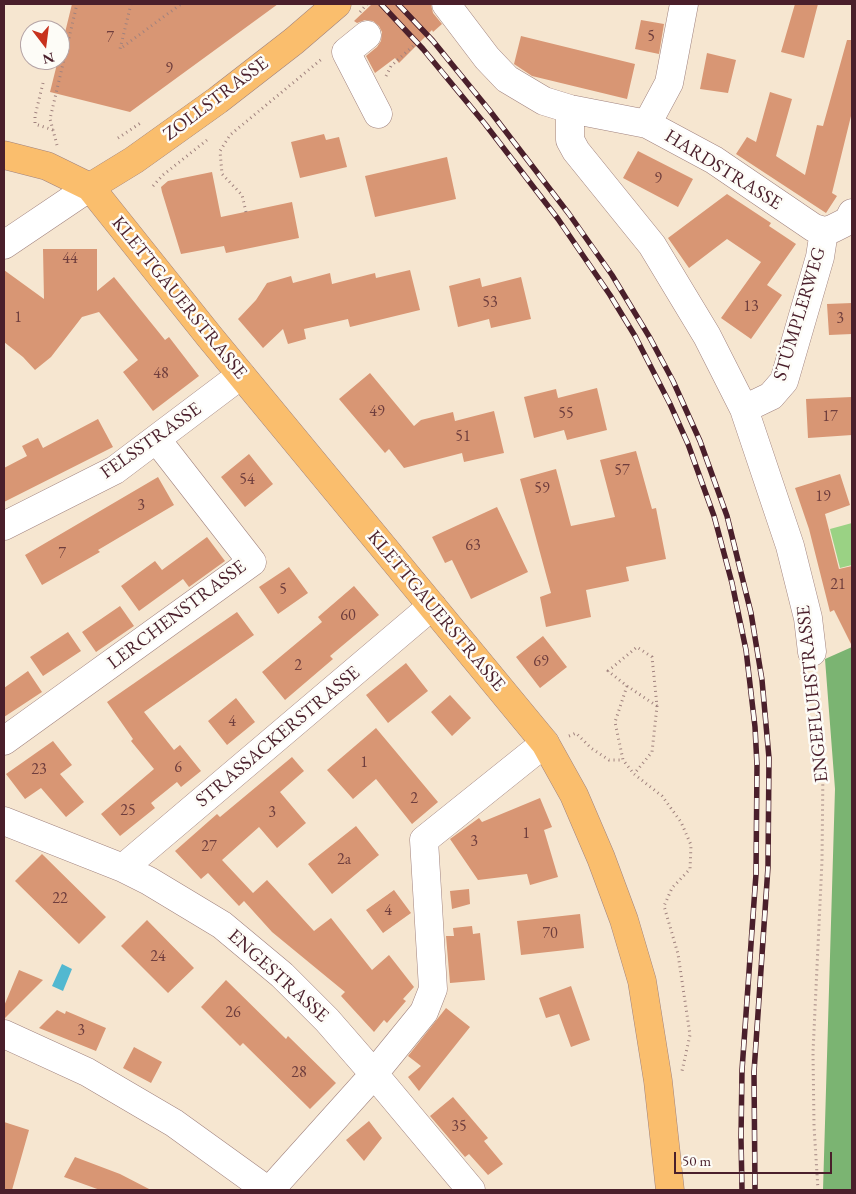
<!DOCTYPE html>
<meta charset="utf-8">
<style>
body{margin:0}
#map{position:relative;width:856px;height:1194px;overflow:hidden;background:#f6e6d0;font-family:"EB Garamond",serif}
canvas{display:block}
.frame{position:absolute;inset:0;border:5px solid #4a1f2b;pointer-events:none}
.north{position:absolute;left:20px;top:20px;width:50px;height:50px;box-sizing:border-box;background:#fdfcf7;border:1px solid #b5a4a5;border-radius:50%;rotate:165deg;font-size:14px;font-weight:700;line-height:20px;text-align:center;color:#4a1f2b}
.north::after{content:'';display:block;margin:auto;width:18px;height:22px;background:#c8321e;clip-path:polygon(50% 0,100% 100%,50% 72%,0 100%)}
.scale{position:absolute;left:674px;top:1152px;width:158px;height:22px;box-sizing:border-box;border:2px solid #4a1f2b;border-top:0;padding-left:6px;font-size:15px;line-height:18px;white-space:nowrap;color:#4a1f2b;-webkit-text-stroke:4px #fdfcf7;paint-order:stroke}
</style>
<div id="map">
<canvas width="856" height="1194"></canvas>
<div class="frame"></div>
<div class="north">N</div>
<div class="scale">50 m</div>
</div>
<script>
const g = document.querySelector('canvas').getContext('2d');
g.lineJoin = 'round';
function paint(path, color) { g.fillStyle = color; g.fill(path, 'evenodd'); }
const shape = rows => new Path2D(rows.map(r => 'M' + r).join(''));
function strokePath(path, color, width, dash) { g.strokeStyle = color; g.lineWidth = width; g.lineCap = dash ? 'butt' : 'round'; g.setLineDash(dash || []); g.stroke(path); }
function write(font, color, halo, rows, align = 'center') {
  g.font = font + ' "EB Garamond",serif'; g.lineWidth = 5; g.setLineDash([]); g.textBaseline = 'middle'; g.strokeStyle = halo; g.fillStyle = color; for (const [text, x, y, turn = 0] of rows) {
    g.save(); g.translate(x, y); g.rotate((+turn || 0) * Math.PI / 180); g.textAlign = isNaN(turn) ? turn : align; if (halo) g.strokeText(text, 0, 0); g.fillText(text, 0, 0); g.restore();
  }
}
paint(shape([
 [852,523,852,565,840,568,830,529]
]), '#9ad284');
paint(shape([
 [852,647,852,1190,823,1190,835,789,825,659]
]), '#7bb472');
paint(shape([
 [62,964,72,969,63,991,52,986]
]), '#52b8d0');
paint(shape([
 [72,4,278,4,130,112,50,92,58,60,60,60,60,53],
 [372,4,431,4,433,13,442,24,433,32,432,30,399,63,395,58,375,73,366,56,377,47,381,41,382,32,379,26,373,21,365,20,357,23,354,21],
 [795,4,818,4,804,58,781,52],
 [641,20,664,24,659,54,635,49],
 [521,36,635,64,627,99,532,76,514,64],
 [847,40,852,40,852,112,832,193,837,196,826,213,736,154,747,137,756,142,770,92,792,99,776,156,805,175,817,125,823,126],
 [707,53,736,60,728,93,700,89],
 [324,134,326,140,339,137,347,167,300,178,291,142],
 [638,151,693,179,678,207,623,178],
 [447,157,456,199,375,217,365,176],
 [212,172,221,217,292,202,299,238,226,253,224,246,181,254,162,192,161,187,168,181],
 [727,194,771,223,769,226,796,244,767,285,782,295,751,339,721,318,761,262,727,239,689,268,668,238],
 [43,249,97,249,97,291,114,277,165,340,169,337,199,376,153,411,123,372,138,360,99,312,82,317,51,357,35,370,23,357,4,342,4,270,44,299],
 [410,270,420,310,350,327,348,319,304,329,306,339,288,344,283,329,263,348,238,319,256,300,267,283,291,276,293,283,330,273,332,284,375,273,376,278],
 [521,277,531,319,491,328,489,319,458,327,449,286,480,278,482,287],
 [852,303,852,334,829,335,827,304],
 [370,373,414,426,421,420,453,412,455,421,494,411,504,453,464,462,462,453,404,468,389,449,385,453,339,399],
 [597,388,607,430,567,440,564,430,534,438,524,397,556,389,558,398],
 [852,397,852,435,808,438,806,399],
 [98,419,113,447,4,502,4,468,27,456,22,446,38,438,43,448],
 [636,451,652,509,656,508,666,559,626,567,629,581,586,590,591,617,546,627,540,597,551,593,520,479,556,469,571,526,615,517,600,460],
 [249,454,273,484,245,507,221,477],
 [840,474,850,505,825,514,839,569,852,566,852,646,834,610,830,612,809,529,795,488],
 [158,477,174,505,98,550,100,552,42,585,25,555],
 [497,507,528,572,471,599,452,560,445,563,432,537],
 [207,537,225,561,189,587,183,579,139,611,121,586,155,561,162,570],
 [289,567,308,593,278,614,259,587],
 [354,586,379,615,330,656,333,659,285,700,262,672,322,622,318,617],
 [120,606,134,626,96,652,82,632],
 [237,612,254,635,144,712,174,750,180,745,201,771,181,787,177,782,151,803,155,808,120,836,101,814,154,769,131,741,133,739,107,702],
 [68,632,81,651,43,676,30,657],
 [543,636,567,667,540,688,516,657],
 [406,663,428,691,388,723,366,695],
 [28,671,42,692,4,717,4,688],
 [450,695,471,718,452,736,431,712],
 [236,698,255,722,227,745,208,721],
 [376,728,438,802,412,824,376,779,353,799,327,770],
 [53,741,72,765,60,774,84,802,66,817,41,788,25,799,6,774],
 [292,757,304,771,280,792,306,823,277,848,259,827,222,860,253,893,267,880,314,931,331,918,372,970,389,955,414,987,403,999,406,1001,387,1023,384,1020,374,1032,341,996,345,992,272,932,244,901,239,906,208,873,201,879,175,851,217,814,220,817],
 [540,798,552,827,544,830,558,877,530,885,527,874,478,880,450,839,479,818,482,822],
 [356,826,379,855,332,894,308,864],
 [42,854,106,917,79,944,15,881],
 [469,889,470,904,452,909,450,891],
 [394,890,411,913,383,933,366,910],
 [580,914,584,948,521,955,517,921],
 [147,920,194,968,168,993,121,946],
 [472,926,473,934,480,933,485,980,450,983,446,936,454,936,453,928],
 [19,970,43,980,4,1019,4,1006],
 [226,980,286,1039,288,1036,336,1083,310,1109,243,1043,240,1046,201,1007],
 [571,986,590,1040,571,1047,559,1014,546,1018,539,998],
 [446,1008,470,1027,419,1091,408,1077,421,1066,408,1056],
 [57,1010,65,1014,66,1011,106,1028,96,1051,39,1028],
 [134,1047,162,1062,151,1083,123,1068],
 [453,1097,488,1138,484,1141,503,1164,488,1175,469,1154,465,1157,430,1116],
 [369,1121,382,1138,364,1161,346,1140],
 [4,1122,29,1130,12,1190,4,1190],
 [75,1157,120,1174,151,1190,100,1190,64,1177]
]), '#d89674');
const minor = shape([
 [446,4,487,58,507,79,544,101,570,109,647,124,714,160,814,228,824,231,832,229,848,221,852,213],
 [367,35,346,52,378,114],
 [570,109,570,140,576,151,652,245,707,336,744,409,790,546,808,618,812,652],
 [647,124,669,83,684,4],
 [4,245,90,187],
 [744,409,771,396,784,381,820,257,824,231],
 [4,526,115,470,241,375],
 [4,741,252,562,157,440],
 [4,821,123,868,149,881,222,925,282,975,327,1020,374,1074,471,1190],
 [123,868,432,606],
 [4,1034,87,1072,174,1123,267,1190],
 [270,1190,367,1082,424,1012,433,989,424,840,545,743]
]);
const major = shape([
 [4,155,47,166,90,187,209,336,545,743,574,795,601,858,624,920,642,981,658,1081,670,1190],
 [90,187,134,160,218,100,294,41,337,4]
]);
strokePath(minor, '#a0827e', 29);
strokePath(major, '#a0827e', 29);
strokePath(shape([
 [131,4,120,49,181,4],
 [360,12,367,4],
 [386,76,391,66,413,46],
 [43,83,35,116,35,124,53,130],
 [118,138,142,122],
 [57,145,50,119,77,4],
 [153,186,163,175,207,140],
 [246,212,242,195,222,174,220,151,230,135,323,58],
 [814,675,823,765,822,861,813,1052,814,1126,818,1190],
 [627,686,615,722,623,760,634,774],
 [657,706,627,686,608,671,637,647,652,657,657,706,652,752,634,774,662,796,681,822,691,845,690,869,672,888,664,906,678,954,690,1035,682,1071],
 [569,736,576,733,591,748,609,760,623,760]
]), '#a0827e', 3, [1, 4]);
strokePath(minor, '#fff', 28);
strokePath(major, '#fabe6d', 28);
const rail = shape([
 [381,4,423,49,485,124,558,219,610,295,635,336,670,404,688,444,714,516,732,583,746,650,755,727,757,765,756,874,742,1070,741,1138,742,1190],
 [398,4,433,41,490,111,569,214,612,275,650,338,673,381,700,441,727,516,751,613,762,680,769,758,768,867,754,1072,755,1190]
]);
strokePath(rail, '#4a1f2b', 5.5);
strokePath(rail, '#fdfcf7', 4, [11]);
write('16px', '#6e3d3d', null, [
 ["5",651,37],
 ["7",110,38],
 ["9",169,69],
 ["9",658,179],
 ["44",70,259],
 ["53",490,303],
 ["13",751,307],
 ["1",18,318],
 ["3",840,319],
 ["48",161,374],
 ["49",377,412],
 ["55",566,414],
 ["17",830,417],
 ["51",463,437],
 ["57",622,471],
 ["54",247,480],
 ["59",542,489],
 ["19",823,497],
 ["3",141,506],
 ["63",473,546],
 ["7",62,554],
 ["21",838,585],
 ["5",283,590],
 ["60",348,616],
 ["69",541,662],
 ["2",298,666],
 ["4",232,722],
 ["1",364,763],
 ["6",178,768],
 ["23",39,770],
 ["2",414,799],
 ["25",128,811],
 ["3",272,813],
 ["1",526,834],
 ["3",474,842],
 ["27",209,847],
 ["2a",344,860],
 ["22",60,899],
 ["4",388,911],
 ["70",550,934],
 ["24",158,957],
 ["26",233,1013],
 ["3",81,1031],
 ["28",299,1073],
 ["35",459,1127]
]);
write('19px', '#4a1f2b', '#fdfcf7', [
 ["ZOLLSTRASSE",216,99,-37],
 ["HARDSTRASSE",723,170,32],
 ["KLETTGAUERSTRASSE",179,298,51],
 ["STÜMPLERWEG",800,314,-73],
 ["FELSSTRASSE",151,441,-35],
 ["KLETTGAUERSTRASSE",436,611,50],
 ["LERCHENSTRASSE",177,615,-37],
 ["ENGEFLUHSTRASSE",813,694,-96],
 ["STRASSACKERSTRASSE",278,737,-40],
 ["ENGESTRASSE",278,976,42]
]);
</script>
